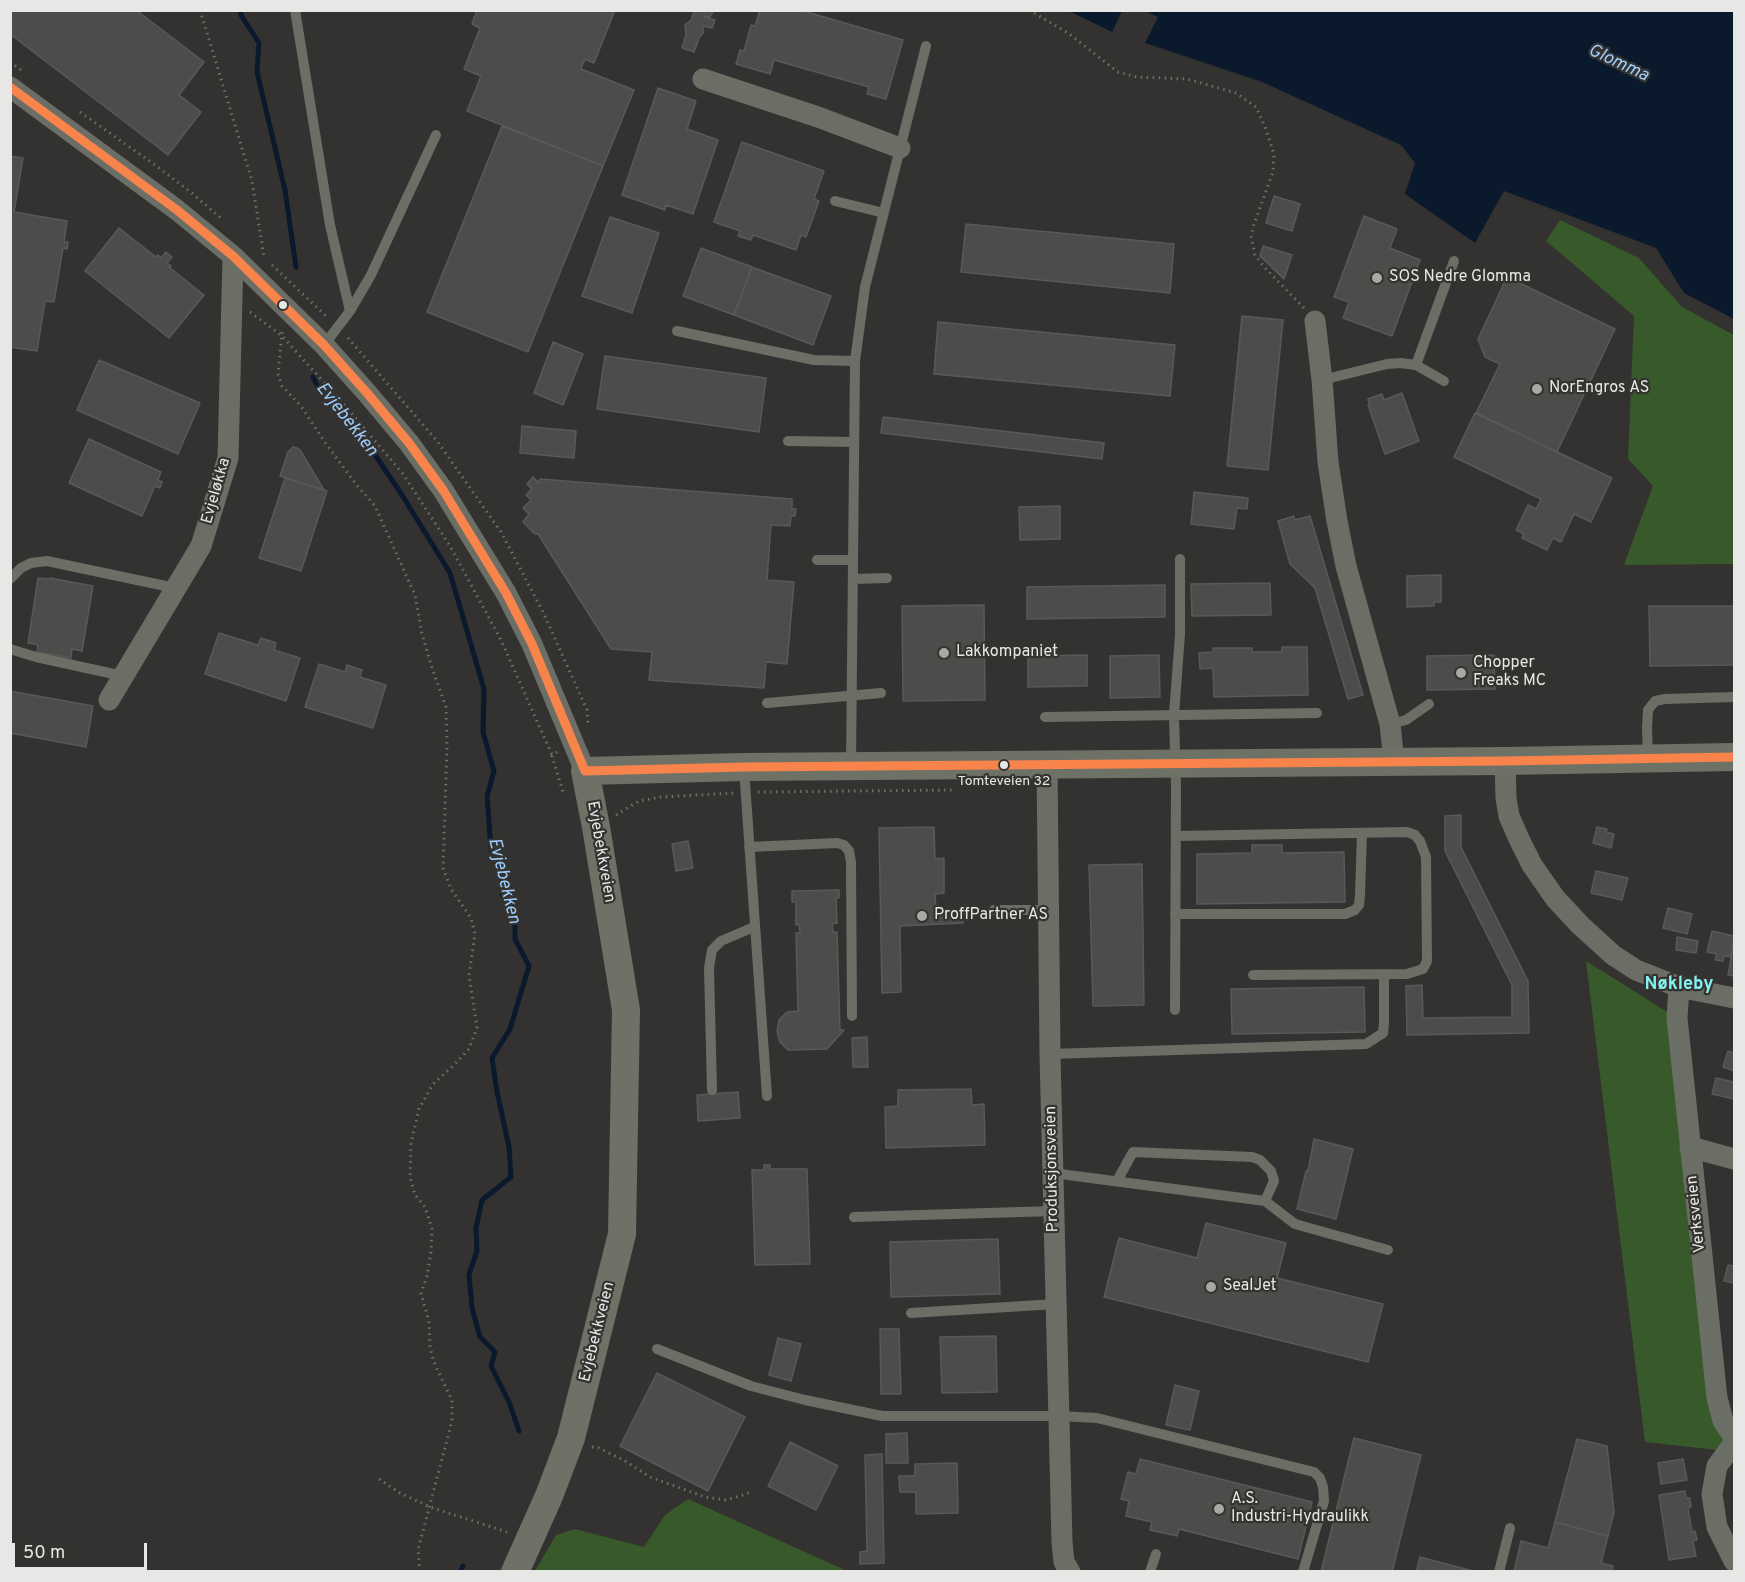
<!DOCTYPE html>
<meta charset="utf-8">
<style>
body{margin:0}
#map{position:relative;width:1745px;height:1582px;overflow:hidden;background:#333231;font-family:Overpass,sans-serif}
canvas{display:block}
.frame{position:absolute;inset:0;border:12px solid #e7e7e5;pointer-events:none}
.scale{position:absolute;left:12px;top:1543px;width:135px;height:27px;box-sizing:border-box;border:3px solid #e7e7e5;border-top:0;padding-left:8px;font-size:18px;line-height:21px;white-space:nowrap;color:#e7e7e5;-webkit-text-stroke:4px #343330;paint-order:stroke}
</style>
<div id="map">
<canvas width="1745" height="1582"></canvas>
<div class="frame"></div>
<div class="scale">50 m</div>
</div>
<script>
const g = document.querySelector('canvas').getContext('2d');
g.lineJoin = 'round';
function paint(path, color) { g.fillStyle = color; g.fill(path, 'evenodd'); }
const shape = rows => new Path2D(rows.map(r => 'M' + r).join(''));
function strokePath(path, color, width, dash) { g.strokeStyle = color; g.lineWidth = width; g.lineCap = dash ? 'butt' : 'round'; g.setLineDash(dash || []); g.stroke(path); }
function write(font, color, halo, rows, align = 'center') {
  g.font = font + ' Overpass,sans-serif'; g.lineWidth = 4.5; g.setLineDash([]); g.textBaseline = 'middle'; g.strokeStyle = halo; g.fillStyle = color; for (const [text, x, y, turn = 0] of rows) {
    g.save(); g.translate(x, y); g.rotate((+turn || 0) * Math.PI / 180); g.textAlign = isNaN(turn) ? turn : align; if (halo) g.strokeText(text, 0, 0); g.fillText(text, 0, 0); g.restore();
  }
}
paint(shape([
 [1560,220,1639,258,1682,307,1734,335,1734,564,1624,565,1653,486,1628,459,1634,316,1546,241],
 [1586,961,1677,1018,1717,1398,1734,1437,1717,1450,1645,1442],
 [688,1499,847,1571,535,1571,556,1535,575,1529,644,1547,665,1515]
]), '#385929');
paint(shape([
 [1069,11,1122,10,1122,11,1112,32],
 [1145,11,1734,11,1734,319,1684,293,1656,248,1504,191,1475,243,1405,194,1415,163,1401,145,1262,82,1145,43,1158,17]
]), '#0a1a2c');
strokePath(shape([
 [240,10,241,15,259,43,257,72,285,190,296,267],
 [313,377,321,393,357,428,402,495,450,573,484,689,483,732,494,771,487,796,491,848,502,881,502,894,515,917,515,939,529,966,510,1029,492,1058,497,1092,509,1147,511,1177,482,1200,476,1228,477,1251,469,1274,472,1308,480,1337,495,1352,491,1366,509,1402,519,1431],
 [460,1572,463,1566]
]), '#0a1a2c', 5);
const building = shape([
 [10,10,136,10,204,62,179,95,201,112,168,155,10,34,10,10],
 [477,10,615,10,594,63,585,59,581,69,634,90,603,166,467,111,481,76,464,69,480,28,472,24,477,10],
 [691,10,714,10,710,17,705,16,704,17,715,20,712,28,703,26,703,33,699,38,694,52,682,48,686,35,685,25,691,20,694,12,691,10],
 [760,10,800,10,903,40,886,99,867,94,869,87,774,60,770,74,736,64,740,50,744,51,751,25,755,26,760,10],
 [658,88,696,101,687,129,718,140,693,214,666,205,665,210,622,195,658,88],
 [502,126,603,166,528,352,427,312,502,126],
 [742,142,824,171,814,199,819,201,806,237,801,235,796,250,753,235,751,240,738,236,740,231,714,222,742,142],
 [10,156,23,158,14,212,67,221,64,242,68,242,67,249,63,248,54,302,45,301,37,351,10,347,10,156],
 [1274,196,1300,204,1292,231,1266,223,1274,196],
 [1364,216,1397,229,1390,248,1420,260,1392,336,1343,318,1349,302,1334,297,1364,216],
 [610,217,659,233,632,313,582,296,610,217],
 [966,224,1174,244,1170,293,961,272,966,224],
 [119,228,156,257,158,255,161,258,166,252,172,257,167,263,171,266,169,267,204,295,169,338,85,271,119,228],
 [1263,246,1292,255,1284,279,1260,256,1263,246],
 [701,248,752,267,734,315,683,296,701,248],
 [752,267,831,296,813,345,734,315,752,267],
 [1507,277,1615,329,1557,452,1476,413,1500,364,1485,357,1478,339,1507,277],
 [1242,316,1283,320,1268,470,1227,466,1242,316],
 [938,322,1175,345,1170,396,934,374,938,322],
 [553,342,583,354,563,405,534,393,553,342],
 [605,356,766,378,759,432,597,409,605,356],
 [99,360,200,403,178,454,77,410,99,360],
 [1402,393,1419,441,1385,454,1368,405,1370,404,1368,399,1382,394,1384,400,1402,393],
 [1475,413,1612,478,1591,522,1574,514,1561,542,1553,538,1547,550,1522,538,1524,534,1516,530,1528,505,1536,509,1541,499,1454,457,1475,413],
 [883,417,1104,443,1102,459,881,433,883,417],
 [522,426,576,431,574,458,520,453,522,426],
 [89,439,161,472,158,480,162,482,160,488,155,486,142,516,69,483,89,439],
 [293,447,297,448,300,450,324,490,280,476,288,452,293,447],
 [533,477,539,483,540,479,792,499,792,509,796,509,795,516,791,516,790,526,771,525,767,580,794,582,787,664,766,662,764,688,649,680,652,652,611,649,538,534,535,534,523,522,529,514,523,508,531,500,526,495,532,489,527,484,533,477],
 [285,478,327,491,301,571,259,558,285,478],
 [1194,492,1248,498,1247,509,1237,508,1234,529,1191,524,1194,492],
 [1060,506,1060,539,1020,540,1019,507,1060,506],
 [1294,516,1295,520,1310,516,1363,695,1348,699,1315,588,1290,564,1278,521,1294,516],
 [1441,575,1441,602,1434,602,1434,606,1407,607,1407,576,1441,575],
 [38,578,49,579,50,578,93,586,82,651,72,649,71,658,37,652,38,645,28,643,38,578],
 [1270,583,1271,615,1192,616,1191,584,1270,583],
 [1165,585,1165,617,1027,619,1027,587,1165,585],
 [984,605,985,700,903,701,902,606,984,605],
 [1649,606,1734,606,1734,665,1650,666,1649,606],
 [219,633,258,645,261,638,276,643,274,650,300,658,286,701,205,674,219,633],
 [1282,647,1307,647,1308,695,1214,697,1213,668,1200,669,1199,653,1213,652,1213,648,1252,648,1252,652,1282,652,1282,647],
 [1087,655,1087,686,1028,687,1028,656,1087,655],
 [1159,655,1160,697,1110,698,1110,656,1159,655],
 [1494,655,1495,689,1427,690,1427,656,1494,655],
 [319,664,345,672,347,665,362,670,360,677,386,685,373,728,305,707,319,664],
 [10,691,93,706,86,747,10,733,10,691],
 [1461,815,1461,847,1528,981,1529,1033,1407,1035,1406,986,1422,985,1423,1018,1512,1017,1512,985,1445,851,1445,816,1461,815],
 [934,827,935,859,944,858,944,893,935,894,936,910,963,909,963,923,900,926,901,992,882,993,879,828,934,827],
 [1597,827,1607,829,1606,832,1614,834,1611,848,1593,843,1597,827],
 [688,841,693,868,676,871,672,844,688,841],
 [1252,845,1282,845,1282,853,1344,852,1345,902,1197,904,1197,854,1252,853,1252,845],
 [1142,864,1144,1005,1093,1006,1089,865,1142,864],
 [1596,871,1628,878,1622,900,1591,893,1596,871],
 [839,890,839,898,836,898,837,923,832,924,833,932,837,932,840,1030,844,1030,827,1049,788,1050,780,1042,777,1031,779,1020,787,1012,798,1011,796,933,800,933,799,924,796,925,796,902,792,902,792,891,839,890],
 [1668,908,1692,914,1687,934,1663,928,1668,908],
 [1712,931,1734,936,1731,957,1724,956,1723,961,1715,960,1717,954,1707,952,1712,931],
 [1677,937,1698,941,1696,953,1676,950,1677,937],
 [1734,942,1734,976,1728,975,1734,942],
 [1364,987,1365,1032,1232,1034,1231,989,1364,987],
 [867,1037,868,1067,853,1067,852,1038,867,1037],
 [1728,1051,1734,1053,1734,1071,1723,1067,1728,1051],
 [1716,1078,1734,1082,1734,1099,1712,1094,1716,1078],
 [971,1089,972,1105,984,1104,985,1145,886,1148,885,1107,898,1106,898,1090,971,1089],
 [738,1092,740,1118,698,1121,697,1095,738,1092],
 [1314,1139,1353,1149,1336,1219,1297,1209,1306,1171,1308,1171,1314,1139],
 [764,1165,770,1165,770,1169,807,1169,810,1264,755,1265,752,1170,764,1170,764,1165],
 [1206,1223,1286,1243,1277,1278,1383,1304,1368,1362,1104,1297,1119,1238,1197,1258,1206,1223],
 [998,1239,1000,1294,891,1297,890,1242,998,1239],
 [1728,1265,1734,1266,1734,1283,1724,1281,1728,1265],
 [880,1329,899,1329,901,1394,881,1394,880,1329],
 [996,1336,997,1392,942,1393,940,1337,996,1336],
 [778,1338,801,1344,791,1381,769,1375,778,1338],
 [657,1373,745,1417,708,1491,620,1446,657,1373],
 [1175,1385,1199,1391,1190,1430,1166,1425,1175,1385],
 [907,1433,908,1463,886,1463,886,1434,907,1433],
 [1354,1438,1421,1455,1392,1572,1321,1572,1354,1438],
 [1577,1439,1607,1446,1614,1512,1608,1536,1555,1522,1577,1439],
 [790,1442,838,1466,816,1510,768,1486,790,1442],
 [882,1454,884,1563,860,1564,860,1552,867,1551,865,1455,882,1454],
 [1140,1459,1312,1502,1298,1559,1179,1529,1177,1536,1150,1530,1152,1522,1126,1516,1129,1501,1121,1499,1128,1472,1136,1474,1140,1459],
 [1683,1459,1687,1480,1661,1484,1658,1463,1683,1459],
 [957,1463,958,1513,916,1514,916,1492,900,1492,899,1476,915,1476,915,1464,957,1463],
 [1685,1491,1686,1498,1690,1498,1691,1507,1688,1508,1692,1532,1695,1531,1697,1540,1693,1541,1696,1556,1669,1560,1659,1495,1685,1491],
 [1555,1522,1608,1536,1601,1563,1613,1566,1612,1572,1514,1572,1521,1541,1548,1548,1555,1522],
 [1420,1557,1473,1571,1473,1572,1416,1572,1420,1557]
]);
paint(building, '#4d4c4b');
strokePath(building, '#5a5959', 1.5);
strokePath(shape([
 [200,10,252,181,264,257],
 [1029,10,1068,33,1118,72,1137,77,1187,79,1236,93,1256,107,1265,127,1274,154,1273,172,1254,224,1251,236,1255,255,1265,268,1304,308],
 [10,62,21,70],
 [80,112,155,165,193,194,223,220],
 [272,265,328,318],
 [250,312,282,336,347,408,403,474,450,546,501,640,552,755],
 [282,332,278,374,282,386,301,406,324,441,355,483,375,506,415,595,422,634,432,668,446,707,447,747,443,868,451,889,471,918,475,934,469,975,477,1028,469,1049,454,1065,433,1084,419,1109,411,1143,410,1177,415,1195,425,1207,432,1229,431,1252,427,1276,421,1294,429,1321,430,1348,435,1365,452,1400,452,1421,418,1550,420,1572],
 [348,338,437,441,501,532,543,612,587,710,588,726],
 [557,752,552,756,564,795],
 [758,792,953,790],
 [616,815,639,801,661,797,734,793],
 [592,1447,599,1448,625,1461,650,1477,705,1497,726,1500,746,1494,752,1491],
 [379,1479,400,1493,430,1507,507,1532]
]), '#6e706a', 3, [1.5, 4.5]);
strokePath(shape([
 [295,10,330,225,350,311],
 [835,201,884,213],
 [677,331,814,360,855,361],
 [324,345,350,311,371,275,436,135],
 [1416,365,1454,261],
 [1322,380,1387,364,1401,363,1416,365,1444,381],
 [788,441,854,442],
 [817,560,853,560],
 [10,579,21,568,31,563,47,561,175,588],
 [853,579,887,578],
 [10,649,36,657,123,676],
 [767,703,881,693],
 [1045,717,1317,713],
 [1390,724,1406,720,1429,704],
 [1648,757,1647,728,1648,710,1655,701,1665,699,1734,697],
 [851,764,855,361,865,287,926,46],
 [744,768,767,1096],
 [1176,836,1407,832,1415,835,1420,841,1426,857,1427,961,1423,969,1407,974,1253,975],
 [749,847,837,843,844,845,849,851,851,862,852,1016],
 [994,910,1049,910],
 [1175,914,1345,914,1355,910,1359,905,1360,895,1362,833],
 [1175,1010,1176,787,1174,715,1180,634,1180,559],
 [1050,1054,1366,1044,1383,1033,1384,1023,1384,974],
 [712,1090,709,968,712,950,721,941,754,927],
 [1053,1173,1265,1201,1295,1224,1388,1250],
 [1117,1181,1133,1152,1252,1157,1260,1160,1271,1171,1274,1181,1265,1201],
 [854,1217,1054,1211],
 [911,1313,1056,1304],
 [657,1349,751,1386,805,1400,882,1416,1059,1416,1097,1418,1314,1472,1320,1478,1323,1487,1324,1501,1303,1572],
 [1150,1572,1156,1554],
 [1499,1572,1510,1528]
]), '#6b6e65', 10);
strokePath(shape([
 [703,79,818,117,900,148],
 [10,87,177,210,233,256,324,345,367,393,409,443,443,490,506,593,532,644,585,771],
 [1315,321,1322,380,1328,462,1337,521,1346,566,1390,724,1394,762],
 [109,700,201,546,228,458,233,256],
 [1505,761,1506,798,1509,816,1519,839,1532,865,1555,898,1580,925,1613,955,1636,970,1679,987,1734,998],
 [1047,764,1050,1054,1062,1542,1064,1562,1070,1572],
 [1679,987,1677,1018,1717,1398,1723,1421,1734,1437],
 [1690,1147,1734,1159],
 [1734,1443,1717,1466,1712,1494,1717,1527,1734,1561]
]), '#6b6e65', 21);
strokePath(shape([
 [515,1572,549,1496,571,1438,622,1234,626,1010,596,827,585,771,744,767,1505,761,1734,757]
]), '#6d7166', 28);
strokePath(shape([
 [10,87,177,210,233,256,324,345,367,393,409,443,443,490,506,593,532,644,585,771],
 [585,771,744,767,1505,761,1734,757]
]), '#f8844c', 9);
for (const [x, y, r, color] of [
 [1377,278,6,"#a8a8a6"],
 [283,305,5,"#e7e7e5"],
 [1537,389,6,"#a8a8a6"],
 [944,653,6,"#a8a8a6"],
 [1461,673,6,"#a8a8a6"],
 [1004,765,5,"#e7e7e5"],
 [922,916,6,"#a8a8a6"],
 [1211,1287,6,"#a8a8a6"],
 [1219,1509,6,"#a8a8a6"]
]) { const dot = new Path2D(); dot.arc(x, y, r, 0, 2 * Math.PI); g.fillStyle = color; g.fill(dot); strokePath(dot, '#343330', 2); }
write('14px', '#e7e7e5', '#343330', [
 ["Tomteveien 32",1004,782]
]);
write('16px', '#e7e7e5', '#343330', [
 ["SOS Nedre Glomma",1389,278],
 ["NorEngros AS",1549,389],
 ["Lakkompaniet",956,653],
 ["Chopper",1473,664],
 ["Freaks MC",1473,682],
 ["ProffPartner AS",934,916],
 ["SealJet",1223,1287],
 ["A.S.",1231,1500],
 ["Industri-Hydraulikk",1231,1518]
], 'left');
write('16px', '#e7e7e5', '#343330', [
 ["Evjeløkka",217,491,-74],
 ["Evjebekkveien",600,852,80],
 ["Produksjonsveien",1053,1169,-91],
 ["Verksveien",1697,1214,-96],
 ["Evjebekkveien",598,1332,-76]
]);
write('italic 18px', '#9dcdfe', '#343330', [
 ["Glomma",1618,64,25],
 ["Evjebekken",346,420,52],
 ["Evjebekken",503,881,76]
]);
write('bold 18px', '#85f1f1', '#343330', [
 ["Nøkleby",1679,985]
]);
</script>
